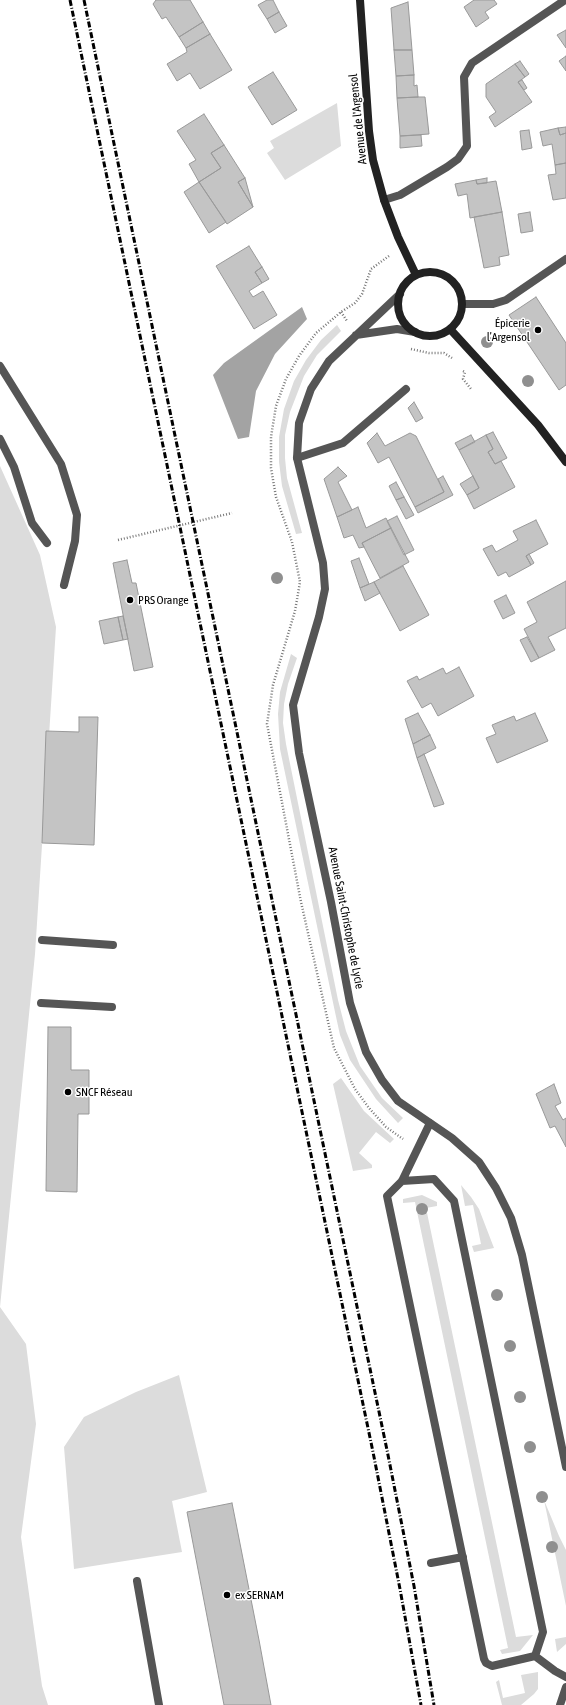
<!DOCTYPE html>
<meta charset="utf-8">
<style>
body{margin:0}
canvas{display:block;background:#fff}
</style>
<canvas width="566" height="1705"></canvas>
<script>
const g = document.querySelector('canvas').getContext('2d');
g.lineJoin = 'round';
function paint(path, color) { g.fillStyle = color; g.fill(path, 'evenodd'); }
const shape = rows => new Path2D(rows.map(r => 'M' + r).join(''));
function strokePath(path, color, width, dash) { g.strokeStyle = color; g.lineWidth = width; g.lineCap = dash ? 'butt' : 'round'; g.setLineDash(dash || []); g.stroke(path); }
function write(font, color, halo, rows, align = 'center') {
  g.font = font + ' "Asap Condensed",sans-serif'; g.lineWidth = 3; g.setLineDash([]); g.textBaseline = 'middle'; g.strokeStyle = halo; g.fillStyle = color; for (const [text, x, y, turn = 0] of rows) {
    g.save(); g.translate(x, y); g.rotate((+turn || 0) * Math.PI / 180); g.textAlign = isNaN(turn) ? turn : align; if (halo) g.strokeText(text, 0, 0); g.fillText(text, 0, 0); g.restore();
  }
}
paint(shape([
 [337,103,341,146,285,180,267,153,274,148,270,141],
 [337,325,341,331,317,355,304,376,290,412,285,435,285,458,287,478,302,533,296,534,282,486,279,462,279,437,284,409,294,381,306,360,321,340],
 [0,466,40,555,56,627,35,954,0,1307,26,1344,36,1424,21,1537,42,1686,48,1705,0,1705],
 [291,654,297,658,288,684,284,704,283,723,286,744,338,1000,346,1031,360,1066,382,1098,403,1118,398,1123,376,1099,350,1060,340,1035,335,1012,280,749,278,714,280,692],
 [341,1078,364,1111,394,1139,390,1143,376,1132,359,1153,372,1165,372,1168,353,1171,333,1084],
 [461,1185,471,1197,479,1209,494,1248,474,1252,472,1246,481,1244,473,1205,465,1206],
 [422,1195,437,1202,437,1206,426,1208,516,1637,533,1635,520,1651,502,1654,500,1650,508,1648,415,1202,403,1203,403,1199],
 [179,1375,207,1492,172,1501,182,1552,74,1569,64,1447,84,1417,136,1392],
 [544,1500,559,1536,566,1550,566,1606],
 [566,1637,566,1644,557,1652,555,1639],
 [538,1672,538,1689,534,1694,521,1705,502,1705,496,1682,499,1680,503,1698,525,1693,521,1675]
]), '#dcdcdc');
paint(shape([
 [302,307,307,319,275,354,256,391,249,437,238,439,213,375,224,363]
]), '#a3a3a3');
const building = shape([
 [156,0,190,0,203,22,179,37,166,17,162,19,153,4,156,0],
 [267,0,273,0,279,12,267,19,258,5,267,0],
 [474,0,494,0,497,4,485,12,489,18,476,27,464,7,474,0],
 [408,2,412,50,394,50,391,8,408,2],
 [279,12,287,26,275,33,267,19,279,12],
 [203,22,210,34,186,48,179,37,203,22],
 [566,30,566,48,557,35,566,30],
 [210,34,232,70,200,89,190,73,177,81,167,64,187,52,186,48,210,34],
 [394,50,412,50,414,75,396,76,394,50],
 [566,56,566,71,559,61,566,56],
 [520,61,529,74,525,77,515,64,520,61],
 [515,64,525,77,518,82,532,102,495,127,489,117,496,112,486,97,486,84,515,64],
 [273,72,297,110,272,125,248,87,273,72],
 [414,75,414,86,417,85,418,97,397,98,396,76,414,75],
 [522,80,527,88,524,90,518,82,522,80],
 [418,97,425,97,429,134,400,136,397,98,418,97],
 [204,114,224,145,211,153,221,168,199,182,189,164,196,160,177,131,204,114],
 [566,127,566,133,560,135,558,128,566,127],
 [558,128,560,135,566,133,566,163,555,165,552,144,543,146,540,132,558,128],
 [529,130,532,148,522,150,520,131,529,130],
 [421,135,422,146,400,148,400,136,421,135],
 [224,145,245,178,238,182,253,207,227,224,199,182,221,168,211,153,224,145],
 [566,163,566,198,553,200,548,175,556,174,555,165,566,163],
 [245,178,253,207,238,182,245,178],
 [487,178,487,183,477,184,476,180,487,178],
 [476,180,477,184,496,181,502,212,470,218,467,194,458,196,455,184,476,180],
 [199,182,226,222,209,233,184,192,199,182],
 [502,212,509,255,499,257,500,265,484,268,474,217,502,212],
 [530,212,533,231,521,233,518,214,530,212],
 [249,246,262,267,255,272,262,283,249,291,253,297,263,291,277,315,254,329,216,266,249,246],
 [262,267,269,279,262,283,255,272,262,267],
 [536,297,566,343,566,385,559,390,509,315,536,297],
 [414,402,423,418,416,422,408,408,414,402],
 [493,432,507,458,495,464,488,452,493,449,486,435,493,432],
 [377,433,385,446,410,433,416,436,444,492,415,507,389,457,378,463,367,443,377,433],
 [471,435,475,442,459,450,455,443,471,435],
 [486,435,493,449,488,452,495,464,501,461,515,487,474,509,467,495,479,488,459,450,486,435],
 [338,467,347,476,338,482,352,510,337,517,324,479,338,467],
 [443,476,453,495,418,513,415,507,444,492,438,479,443,476],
 [473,476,479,488,467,495,460,484,473,476],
 [396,482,404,497,396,500,389,486,396,482],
 [404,497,414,515,406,519,396,500,404,497],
 [358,507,366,528,386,518,391,528,362,543,364,547,359,548,353,535,344,538,337,517,358,507],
 [397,516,414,550,404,555,387,521,397,516],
 [536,520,548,544,526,556,531,565,509,577,506,572,498,576,483,549,492,545,496,552,518,540,513,531,536,520],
 [391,528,409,562,380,578,362,543,391,528],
 [529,554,534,563,531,565,526,556,529,554],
 [359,558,369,584,360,588,351,561,359,558],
 [127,560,132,583,136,583,153,667,134,671,113,563,127,560],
 [403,566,429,615,400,631,374,582,403,566],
 [566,581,566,628,548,637,555,650,539,658,524,629,537,622,527,602,566,581],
 [374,582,380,593,365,601,360,588,374,582],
 [506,595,515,613,503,619,494,601,506,595],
 [123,616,128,639,123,640,118,617,123,616],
 [118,617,123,640,104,644,99,621,118,617],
 [527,637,539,658,531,662,520,640,527,637],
 [459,667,474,696,438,716,431,703,422,708,407,681,417,676,419,680,443,668,446,674,459,667],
 [418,713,430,735,413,744,405,719,418,713],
 [535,713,548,741,497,763,486,738,496,734,492,725,514,716,516,721,535,713],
 [79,717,98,717,94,845,42,843,46,731,79,732,79,717],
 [430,735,436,748,417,758,413,744,430,735],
 [424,754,444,804,434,807,417,758,424,754],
 [48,1027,71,1027,71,1070,89,1070,89,1114,78,1114,77,1192,46,1191,48,1027],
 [554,1084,561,1103,555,1106,563,1120,566,1118,566,1147,555,1126,550,1128,536,1094,554,1084],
 [232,1503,259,1640,271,1705,224,1705,187,1512,232,1503]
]);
paint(building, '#c4c4c4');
strokePath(building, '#999', 1);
strokePath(shape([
 [389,256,371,269,362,294,355,303,341,312,316,333,299,356,286,379,276,406,271,437,271,468,276,497,292,542,300,582,295,611,273,685,267,724,301,902,334,1048,355,1089,369,1108,386,1127,403,1139],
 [341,312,347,321],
 [411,349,429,353,444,353,452,358],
 [463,371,465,372,463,379,471,389],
 [118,540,232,513]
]), '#777', 2.5, [1, 2]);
strokePath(shape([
 [462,304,493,304,506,300,566,259],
 [0,366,61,464,77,515,75,541,64,585],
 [297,458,343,443,406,389],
 [42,940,113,945],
 [41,1003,112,1007],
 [402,1181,434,1179,454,1201,543,1632,535,1656,492,1666,486,1663,484,1659,387,1196,402,1181,430,1123],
 [431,1563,463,1557],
 [137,1581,159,1705],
 [535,1656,555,1671,566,1677]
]), '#555', 8);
strokePath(shape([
 [384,200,400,195,447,167,458,159,467,146,464,77,472,63,565,0],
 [400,294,329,361,311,389,299,423,297,458,323,563,325,589,319,617,293,705,299,753,331,902,350,1003,366,1052,382,1080,398,1101,452,1138,479,1162,496,1188,511,1218,522,1255,566,1467],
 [356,335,397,329,415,332],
 [0,439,14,467,32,523,47,543],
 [560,1705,566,1687]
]), '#555', 8);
strokePath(shape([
 [360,0,369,131,373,160,384,200,398,237,416,275],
 '398 304a32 32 0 1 1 64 0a32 32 0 1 1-64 0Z',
 [450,329,538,425,566,462]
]), '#222', 8);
strokePath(shape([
 [70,0,373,1452,400,1589,421,1705],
 [84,0,387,1450,414,1586,434,1705]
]), '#000', 3, [6, 2, 1, 2]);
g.fillStyle = '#8f8f8f';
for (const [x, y] of [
 [487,342],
 [528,381],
 [277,578],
 [422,1209],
 [497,1295],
 [510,1346],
 [520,1397],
 [530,1447],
 [542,1497],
 [552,1547]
]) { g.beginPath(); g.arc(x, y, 6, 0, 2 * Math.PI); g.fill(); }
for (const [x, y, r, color] of [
 [538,330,4,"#000"],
 [130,600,4,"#000"],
 [68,1092,4,"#000"],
 [227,1595,4,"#000"]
]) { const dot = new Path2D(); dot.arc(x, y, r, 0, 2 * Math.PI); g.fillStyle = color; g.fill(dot); strokePath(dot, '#fff', 1.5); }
write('12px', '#000', '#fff', [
 ["Avenue de l'Argensol",358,119,-96],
 ["Avenue Saint-Christophe de Lycie",346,918,79]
]);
write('12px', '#000', '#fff', [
 ["Épicerie",530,323,"right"],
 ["l’Argensol",530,337,"right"],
 ["PRS Orange",138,600],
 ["SNCF Réseau",76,1092],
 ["ex SERNAM",235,1595]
], 'left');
</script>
